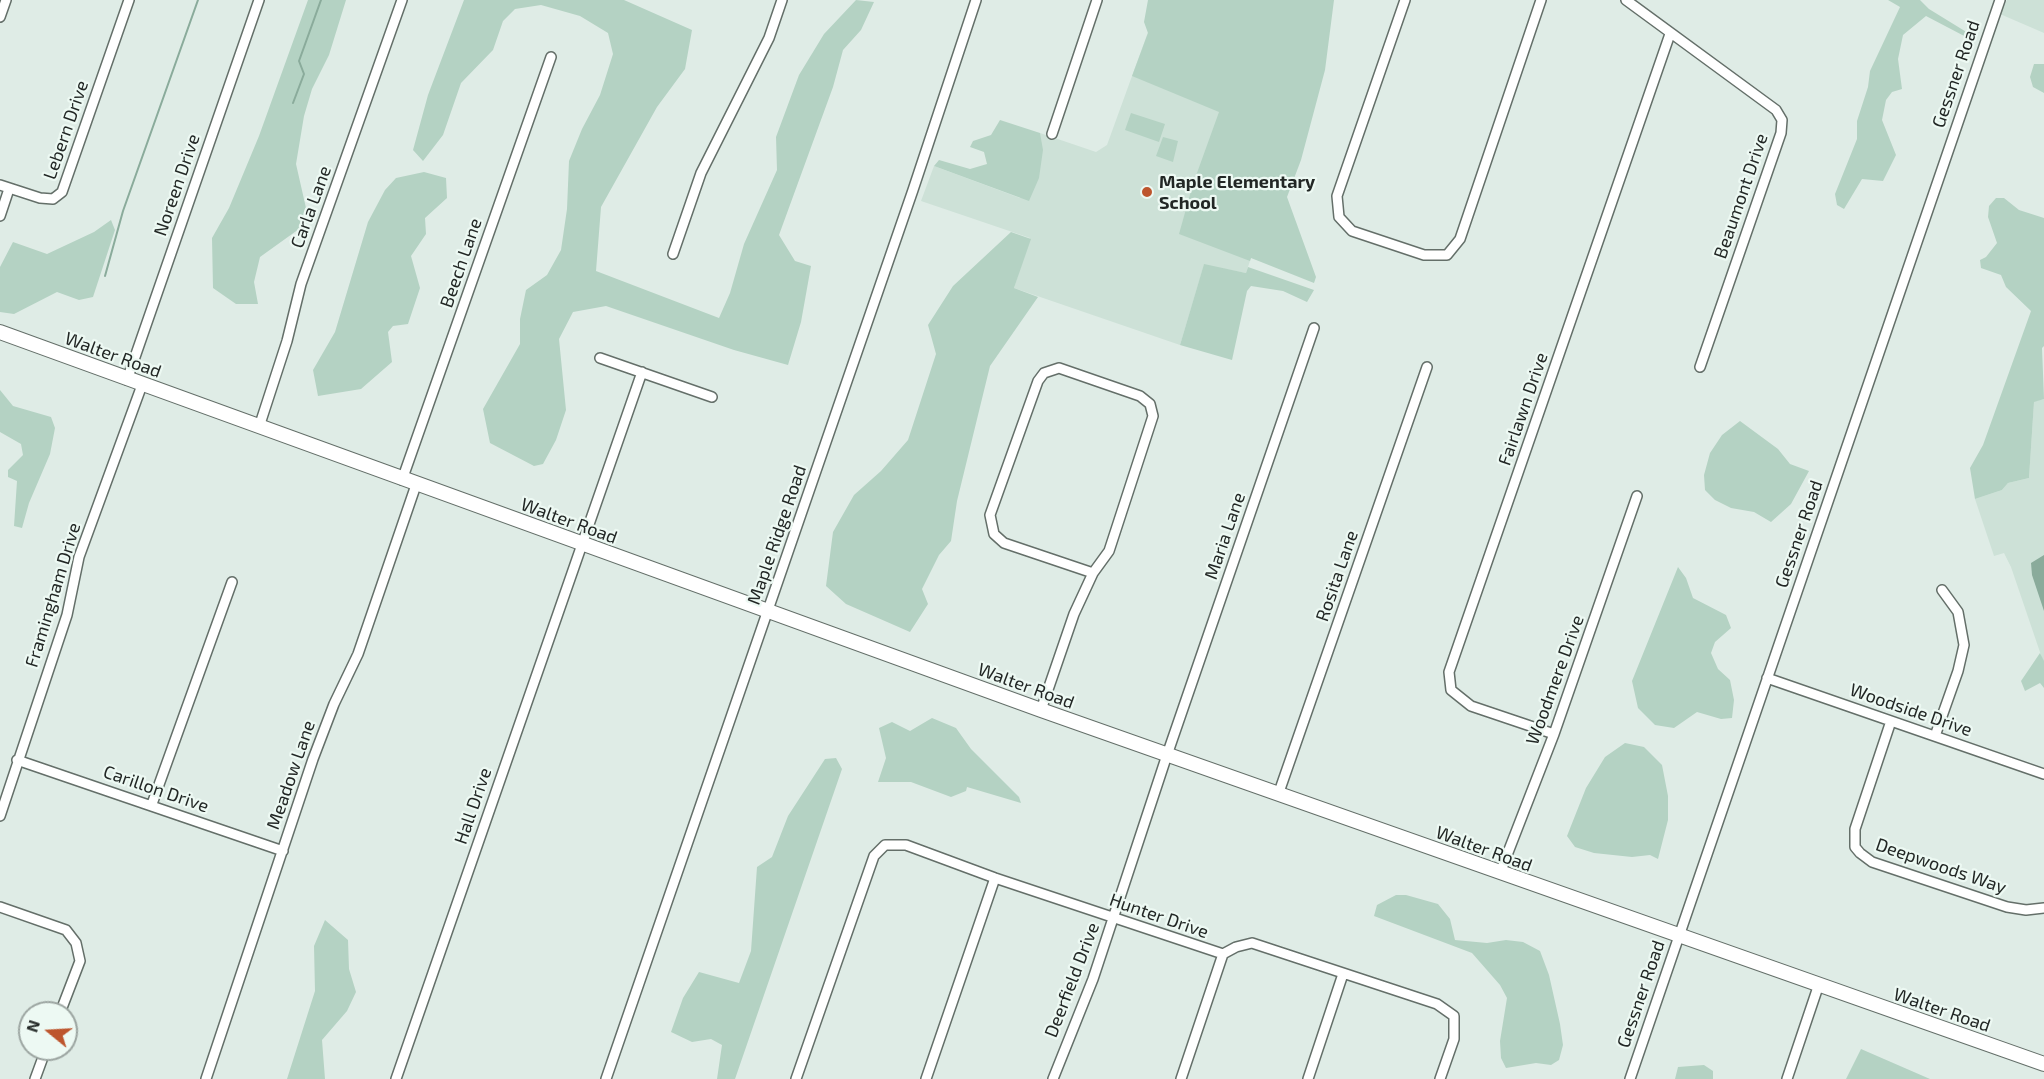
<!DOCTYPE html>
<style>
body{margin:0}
#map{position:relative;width:2044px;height:1079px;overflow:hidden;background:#dfece6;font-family:"Exo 2",sans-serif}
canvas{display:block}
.north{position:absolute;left:18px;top:1001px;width:60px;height:60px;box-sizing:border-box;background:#edf9f3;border:2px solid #9ca5a1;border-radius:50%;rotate:288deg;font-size:16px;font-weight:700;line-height:24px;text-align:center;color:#222725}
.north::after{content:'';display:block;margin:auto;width:21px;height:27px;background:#bd552d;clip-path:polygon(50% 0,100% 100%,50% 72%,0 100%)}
</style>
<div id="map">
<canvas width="2044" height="1079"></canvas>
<div class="north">N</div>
</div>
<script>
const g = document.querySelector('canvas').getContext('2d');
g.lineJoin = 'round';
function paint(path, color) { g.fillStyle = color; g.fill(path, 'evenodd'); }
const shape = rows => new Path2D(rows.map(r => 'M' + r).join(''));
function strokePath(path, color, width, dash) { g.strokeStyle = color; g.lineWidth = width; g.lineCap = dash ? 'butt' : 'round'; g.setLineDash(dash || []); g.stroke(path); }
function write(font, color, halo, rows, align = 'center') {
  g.font = font + ' "Exo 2",sans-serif'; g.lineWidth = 4.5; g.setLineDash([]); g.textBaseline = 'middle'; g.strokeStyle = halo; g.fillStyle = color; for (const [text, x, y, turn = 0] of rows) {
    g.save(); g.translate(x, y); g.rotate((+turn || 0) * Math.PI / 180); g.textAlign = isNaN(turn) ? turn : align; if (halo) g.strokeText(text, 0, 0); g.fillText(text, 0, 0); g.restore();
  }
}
paint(shape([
 [2007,0,2044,0,2044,33,2000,14],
 [1148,32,1306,90,1246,273,1204,265,1180,345,1014,288,1030,238,921,201,934,166,1020,198,1040,133,1096,152,1107,145],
 [2044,399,2044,661,2043,661,2011,567,2004,553,1994,556,1975,499,2002,490,2008,483,2029,478,2034,401]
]), '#cde1d7');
paint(shape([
 [308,0,346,0,329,55,312,89,304,116,296,164,306,208,299,229,260,257,254,282,258,304,236,304,213,288,212,238,229,208,259,136],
 [464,0,624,0,692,30,685,69,657,107,601,207,596,271,719,318,730,293,744,244,777,170,776,137,799,75,824,34,856,0,874,2,861,30,843,50,833,87,779,235,795,261,811,266,801,322,788,365,734,350,606,306,573,312,559,339,566,410,556,440,543,464,534,466,490,443,483,409,520,344,520,319,526,290,547,275,561,250,567,209,569,161,582,129,600,95,613,54,608,33,580,16,541,5,515,9,503,21,493,50,461,83,443,135,423,161,413,150,428,95],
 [1148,0,1334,0,1325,70,1301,160,1287,197,1316,277,1314,283,1251,258,1250,261,1179,234,1193,184,1219,112,1132,76,1148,33,1144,22],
 [1888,0,1920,0,1929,9,1968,33,1968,38,1926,16,1903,35,1898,59,1902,89,1892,92,1886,100,1882,120,1896,155,1883,181,1862,179,1844,209,1837,205,1835,194,1857,139,1857,121,1868,87,1870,71,1900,7],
 [2034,64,2044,64,2044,93,2033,87,2030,77],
 [1131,113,1165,124,1159,142,1125,130],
 [1000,120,1040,133,1043,150,1039,178,1029,201,934,166,939,160,970,169,987,164,984,152,970,147,973,141,991,135],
 [1163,137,1178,141,1173,162,1156,156],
 [424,172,446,178,447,198,425,218,426,234,411,256,420,288,408,324,393,326,388,332,392,362,361,389,318,396,313,370,335,332,368,222,385,190,396,178],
 [1996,198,2004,198,2019,210,2044,218,2044,346,2042,348,2044,399,2034,402,2029,478,2008,483,2002,490,1975,499,1970,468,1983,445,2031,311,2006,287,2001,275,1981,268,1980,260,1986,257,1997,243,1988,217,1989,206],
 [111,220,115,230,93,297,79,300,57,292,14,314,0,312,0,267,13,242,47,254,94,232],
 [1011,232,1031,239,1014,288,1038,297,990,366,957,501,951,541,939,555,922,589,928,604,910,632,846,604,826,586,833,532,854,495,881,471,908,440,936,354,928,325,953,286],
 [1204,264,1246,273,1248,267,1314,290,1307,302,1283,291,1251,286,1247,291,1232,360,1180,345],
 [0,390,13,406,51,417,55,428,50,454,29,503,22,528,14,526,17,481,8,477,8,470,23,455,21,444,0,432],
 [1740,421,1778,449,1790,464,1809,471,1791,504,1771,522,1754,512,1731,508,1715,500,1705,490,1704,475,1710,453,1722,435],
 [1678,567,1686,578,1693,598,1726,615,1731,628,1715,642,1711,653,1718,669,1730,680,1734,700,1732,718,1721,719,1697,712,1674,728,1655,725,1638,708,1632,681],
 [2040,653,2044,661,2044,688,2040,683,2025,691,2021,681],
 [932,718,956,728,971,749,1019,797,1021,803,967,787,966,791,951,797,911,782,878,782,886,758,879,728,892,722,910,731],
 [1625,743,1644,747,1662,765,1668,796,1668,820,1658,859,1650,855,1632,857,1594,853,1575,847,1567,836,1586,788,1605,757],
 [836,758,842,769,735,1079,717,1079,722,1045,711,1039,692,1042,671,1032,683,998,699,972,739,983,751,951,757,867,772,857,788,816,825,759],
 [1396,895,1406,895,1438,904,1450,919,1455,940,1487,943,1506,940,1523,942,1540,951,1549,975,1560,1024,1563,1045,1559,1060,1551,1065,1536,1063,1506,1068,1501,1058,1500,1041,1507,998,1500,985,1472,953,1374,916,1377,905],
 [325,920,348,940,349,969,356,992,347,1011,322,1040,325,1079,287,1079,315,991,314,946],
 [1861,1049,1930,1079,1846,1079],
 [1704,1065,1713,1071,1713,1079,1675,1079,1678,1067]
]), '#b4d2c3');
paint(shape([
 [2044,555,2044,611,2032,575,2031,563]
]), '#8aab9b');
strokePath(shape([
 [293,103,304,74,299,61,321,0],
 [105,276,123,211,198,0]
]), '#8aab9b', 2);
const street = shape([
 [1405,0,1337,196,1339,217,1352,231,1424,255,1447,255,1460,239,1541,0],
 [1626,0,1776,110,1782,120,1781,133,1700,367],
 [0,17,6,0],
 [1052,134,1097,0],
 [0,185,40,198,53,199,62,192,129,0],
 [0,216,9,189],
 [673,254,701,173,769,38,782,0],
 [600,358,712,397],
 [127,380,259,0],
 [259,427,287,341,301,284,402,0],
 [402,480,551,57],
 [1767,678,2044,774],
 [1041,710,1074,614,1093,573,1109,551,1153,416,1150,404,1140,396,1059,368,1044,373,1038,381,990,515,994,534,1004,543,1093,573],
 [1891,721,1855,829,1855,847,1860,853,1872,862,2007,907,2026,910,2044,908],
 [1554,734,1471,706,1451,690,1449,672,1670,34],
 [1935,736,1958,671,1964,645,1958,612,1942,590],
 [17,760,283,851],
 [1278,795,1427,367],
 [152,804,232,582],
 [0,816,67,615,79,557,142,385],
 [1500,873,1554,734,1637,496],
 [0,907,66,930,76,943,80,961,60,1013],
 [35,1079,46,1049],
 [206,1079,313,759,334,704,358,654,416,485],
 [396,1079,642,372],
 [606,1079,913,190,976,0],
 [796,1079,874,856,885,845,906,845,995,878,1223,954,1236,947,1252,943,1437,1004,1454,1016,1454,1039,1440,1079],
 [926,1079,995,878],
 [1053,1079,1093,979,1167,755,1314,328],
 [1181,1079,1223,954],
 [1308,1079,1343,974],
 [1630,1079,2000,0],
 [1787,1079,1818,987]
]);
const secondary = shape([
 [0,332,1041,710,2044,1064]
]);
strokePath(street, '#646f69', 12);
strokePath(secondary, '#646f69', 16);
strokePath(street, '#fff', 9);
strokePath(secondary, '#fff', 14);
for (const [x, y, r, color] of [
 [1147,192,6,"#bd552d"]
]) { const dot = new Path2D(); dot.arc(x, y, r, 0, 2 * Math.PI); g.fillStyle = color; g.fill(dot); strokePath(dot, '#edf9f3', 2); }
write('18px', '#222725', '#edf9f3', [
 ["Gessner Road",1956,74,-71],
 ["Lebern Drive",66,130,-71],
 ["Noreen Drive",177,185,-71],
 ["Beaumont Drive",1741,196,-71],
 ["Carla Lane",311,207,-70],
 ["Beech Lane",461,263,-71],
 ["Walter Road",113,355,20],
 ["Fairlawn Drive",1523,409,-71],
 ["Walter Road",569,521,20],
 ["Gessner Road",1799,534,-71],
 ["Maple Ridge Road",777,535,-71],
 ["Maria Lane",1225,536,-71],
 ["Rosita Lane",1337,576,-71],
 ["Framingham Drive",53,595,-73],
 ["Woodmere Drive",1555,680,-70],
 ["Walter Road",1026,686,20],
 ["Woodside Drive",1911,710,19],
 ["Meadow Lane",291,775,-71],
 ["Carillon Drive",156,789,19],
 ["Hall Drive",473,806,-71],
 ["Walter Road",1484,849,20],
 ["Deepwoods Way",1941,866,19],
 ["Hunter Drive",1159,916,19],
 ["Deerfield Drive",1072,980,-69],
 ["Gessner Road",1641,994,-71],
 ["Walter Road",1942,1010,19]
]);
write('bold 18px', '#222725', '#edf9f3', [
 ["Maple Elementary",1159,182],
 ["School",1159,203]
], 'left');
</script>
